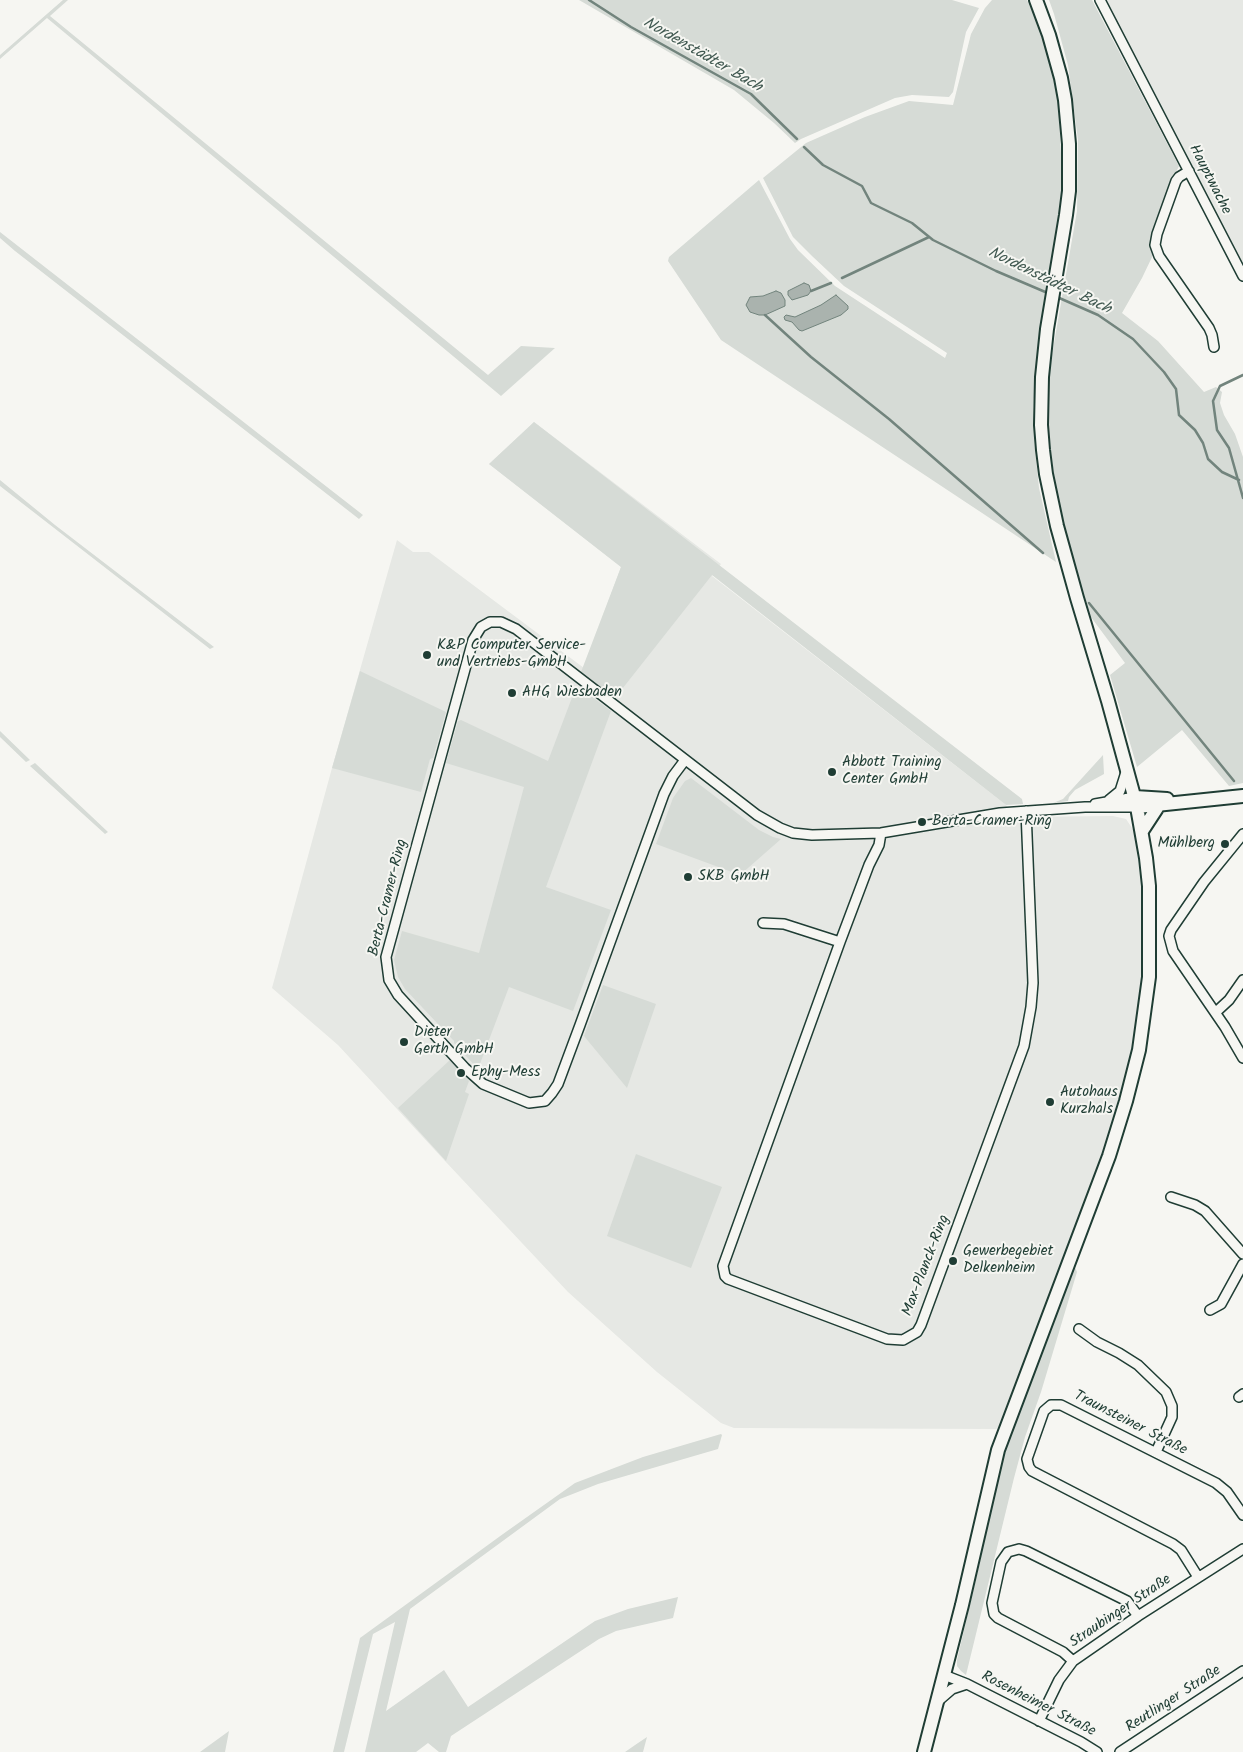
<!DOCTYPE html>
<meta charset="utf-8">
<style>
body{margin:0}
canvas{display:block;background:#f6f6f2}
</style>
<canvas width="1243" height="1752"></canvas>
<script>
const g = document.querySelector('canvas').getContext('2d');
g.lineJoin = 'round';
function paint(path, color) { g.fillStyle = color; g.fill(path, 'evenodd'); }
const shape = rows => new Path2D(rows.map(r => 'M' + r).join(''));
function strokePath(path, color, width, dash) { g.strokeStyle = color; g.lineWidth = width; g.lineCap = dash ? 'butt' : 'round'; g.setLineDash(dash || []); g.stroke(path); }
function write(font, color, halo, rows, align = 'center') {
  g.font = font + ' Kalam,sans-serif'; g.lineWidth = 4; g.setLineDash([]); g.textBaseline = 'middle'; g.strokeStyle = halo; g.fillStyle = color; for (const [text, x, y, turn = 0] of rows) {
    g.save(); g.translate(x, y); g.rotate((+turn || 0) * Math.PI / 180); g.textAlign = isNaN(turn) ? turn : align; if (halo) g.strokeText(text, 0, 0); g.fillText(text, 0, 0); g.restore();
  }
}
paint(shape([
 [1105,0,1243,0,1243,266],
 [534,422,721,564,712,576,1006,805,1015,817,1113,816,1126,819,1134,831,1141,883,1143,960,1141,996,1136,1030,1129,1061,1102,1156,998,1428,996,1429,734,1428,721,1423,657,1372,568,1292,445,1161,338,1045,272,988,332,768,397,540,413,552,429,552,584,668,621,567,489,464]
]), '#e6e8e4');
paint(shape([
 [63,0,68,0,50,16,488,375,521,346,555,348,501,396,47,18,0,59,0,55],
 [579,0,952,0,979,8,966,32,953,92,949,97,912,95,895,98,801,139,795,143,774,123,734,90],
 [992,0,1027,0,1036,20,1050,61,1058,97,1062,173,1060,214,1039,335,1033,408,1034,439,1039,488,1056,562,721,340,668,261,669,257,759,180,790,239,798,250,835,286,945,358,947,353,844,286,812,256,793,237,763,178,806,143,865,117,909,101,953,105,971,34,985,8],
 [776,291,750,312,756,296,763,296],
 [1049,0,1092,0,1179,166,1174,176,1151,241,1153,255,1142,278,1122,313,1158,341,1204,392,1216,387,1222,392,1220,403,1224,415,1235,434,1243,457,1243,783,1229,786,1182,730,1137,767,1110,675,1125,663,1088,613,1080,589,1059,507,1052,461,1048,420,1049,372,1077,211,1078,140,1068,65,1054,14],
 [0,232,250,427,363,515,359,519,15,251,0,238],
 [534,422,1022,799,1023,804,1006,805,712,575,615,698,581,672,621,567,489,464],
 [0,480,55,525,214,647,210,649,0,486],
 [360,671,446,712,433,758,430,759,421,792,332,768],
 [576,687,579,687,611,711,546,887,611,910,573,1011,509,987,478,1069,454,1043,454,1041,405,989,398,977,394,960,402,931,479,953,524,787,446,763,458,721,461,720,548,761],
 [0,731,30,760,26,762,0,737],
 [1103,755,1104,774,1075,790,1069,797,1068,801,1053,803,1063,799],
 [35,763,108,832,105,834,30,766],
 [691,778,759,830,773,837,781,839,740,875,656,844,673,798,685,781],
 [603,985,656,1004,627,1088,584,1036],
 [450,1060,469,1081,465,1092,469,1094,446,1161,398,1108],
 [636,1154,722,1187,691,1268,607,1236],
 [1074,1265,1077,1272,1041,1392,1025,1437,1014,1478,966,1675,961,1671,957,1666,957,1660,980,1562,992,1497,1015,1414,1061,1304],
 [721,1434,722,1435,718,1449,598,1484,560,1499,410,1609,386,1711,444,1670,468,1707,595,1621,628,1609,678,1597,673,1618,616,1631,599,1639,451,1736,446,1752,439,1752,428,1743,416,1752,365,1752,395,1622,373,1634,344,1752,333,1752,360,1638,503,1534,575,1483,643,1457],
 [229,1731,225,1752,200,1752],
 [647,1737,643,1752,625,1752,638,1743]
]), '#d6dbd6');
const water = shape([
 [804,283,809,285,811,291,808,295,792,300,788,295,788,291,804,283],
 [776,291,781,293,785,300,785,306,765,315,759,315,750,312,746,305,750,297,763,296,776,291],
 [836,295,848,306,848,309,841,315,802,331,799,330,792,322,785,320,784,317,786,315,795,317,821,305,836,295]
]);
paint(water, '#aab3ae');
strokePath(water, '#72847d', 1);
strokePath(shape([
 [589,0,631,27,751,94,797,139],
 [804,147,823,165,862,186,871,203,912,223,933,240,996,271,1050,294],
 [842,278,929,237],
 [811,291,831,283],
 [1057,297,1098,315,1133,339,1164,372,1176,389,1179,415,1195,430,1203,443,1208,459,1222,472,1239,480],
 [765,315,811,357,889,419,1043,553],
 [1243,375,1220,386,1213,401,1217,430,1229,448,1243,498],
 [1089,603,1234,781]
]), '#72847d', 2.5);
const minor = shape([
 [1100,0,1243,276],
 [1189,171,1179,177,1176,181,1157,234,1155,245,1159,256,1209,328,1212,335,1214,347],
 [685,760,673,776,664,794,580,1025,558,1084,552,1093,545,1101,529,1103,483,1084,465,1068,398,995,389,980,386,957,473,640,481,627,490,622,501,622,516,629,757,815,780,828,793,833,812,835,881,833,1000,813,1085,807,1137,807],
 [1109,800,1120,791,1126,772],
 [1095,804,1135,797],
 [881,833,879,845,869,865,840,942,723,1266,725,1276,728,1279,887,1339,903,1340,917,1332,921,1325,1024,1046,1031,1007,1033,983,1026,811],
 [1243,834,1204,882,1171,930,1169,936,1173,951,1225,1027,1243,1058],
 [763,923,784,924,840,942],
 [1216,1012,1229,1000,1243,980],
 [1171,1197,1195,1205,1205,1211,1243,1254],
 [1210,1310,1221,1304,1243,1264],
 [1079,1329,1097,1342,1119,1353,1138,1365,1166,1392,1172,1406,1172,1417,1156,1452],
 [1239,1397,1243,1394],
 [1198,1577,1181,1550,1173,1544,1032,1471,1029,1467,1027,1459,1044,1411,1051,1405,1061,1405,1216,1483,1227,1492,1243,1515],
 [1073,1661,1063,1652,998,1618,994,1614,992,1603,1001,1562,1008,1552,1019,1549,1026,1551,1127,1601,1138,1616],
 [944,1675,967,1684,1081,1742,1097,1752],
 [937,1702,952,1689,967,1684],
 [1039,1721,1059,1680,1073,1661,1138,1616,1243,1549],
 [1120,1752,1243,1671]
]);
const secondary = shape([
 [1135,797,1167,799],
 [1137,807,1243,796],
 [1142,831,1159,805],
 [924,1752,962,1605,998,1450,1109,1156,1126,1101,1139,1050,1149,977,1149,886,1146,858,1137,807,1108,701,1077,598,1057,526,1046,474,1043,450,1041,425,1042,377,1047,329,1066,215,1069,191,1069,144,1065,100,1061,78,1049,35,1036,0]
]);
strokePath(minor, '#1f3d34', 12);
strokePath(secondary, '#1f3d34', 16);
strokePath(minor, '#f6f6f2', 9);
strokePath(secondary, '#f6f6f2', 12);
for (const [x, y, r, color] of [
 [427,655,5,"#1f3d34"],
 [512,693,5,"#1f3d34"],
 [832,772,5,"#1f3d34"],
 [922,822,5,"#1f3d34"],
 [1225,844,5,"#1f3d34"],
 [688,877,5,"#1f3d34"],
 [404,1042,5,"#1f3d34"],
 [461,1073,5,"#1f3d34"],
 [1050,1102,5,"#1f3d34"],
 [953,1261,5,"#1f3d34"]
]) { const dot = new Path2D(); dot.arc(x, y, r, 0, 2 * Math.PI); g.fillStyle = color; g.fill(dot); strokePath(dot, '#f6f6f2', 2); }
write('15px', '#1f3d34', '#f6f6f2', [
 ["Hauptwache",1209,180,63],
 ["Berta-Cramer-Ring",389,898,-76],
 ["Max-Planck-Ring",927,1266,-69],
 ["Traunsteiner Straße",1130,1424,27],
 ["Straubinger Straße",1121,1612,-34],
 ["Reutlinger Straße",1174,1700,-33],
 ["Rosenheimer Straße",1038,1705,27]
]);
write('15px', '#1f3d34', '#f6f6f2', [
 ["K&P Computer Service-",437,646],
 ["und Vertriebs-GmbH",437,663],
 ["AHG Wiesbaden",522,693],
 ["Abbott Training",842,763],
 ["Center GmbH",842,780],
 ["Berta-Cramer-Ring",932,822],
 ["Mühlberg",1215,844,"right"],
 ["SKB GmbH",698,877],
 ["Dieter",414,1033],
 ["Gerth GmbH",414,1050],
 ["Ephy-Mess",471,1073],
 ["Autohaus",1060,1093],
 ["Kurzhals",1060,1110],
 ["Gewerbegebiet",963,1252],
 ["Delkenheim",963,1269]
], 'left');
write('italic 16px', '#425a52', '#f6f6f2', [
 ["Nordenstädter Bach",702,56,30],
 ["Nordenstädter Bach",1049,282,26]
]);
</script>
